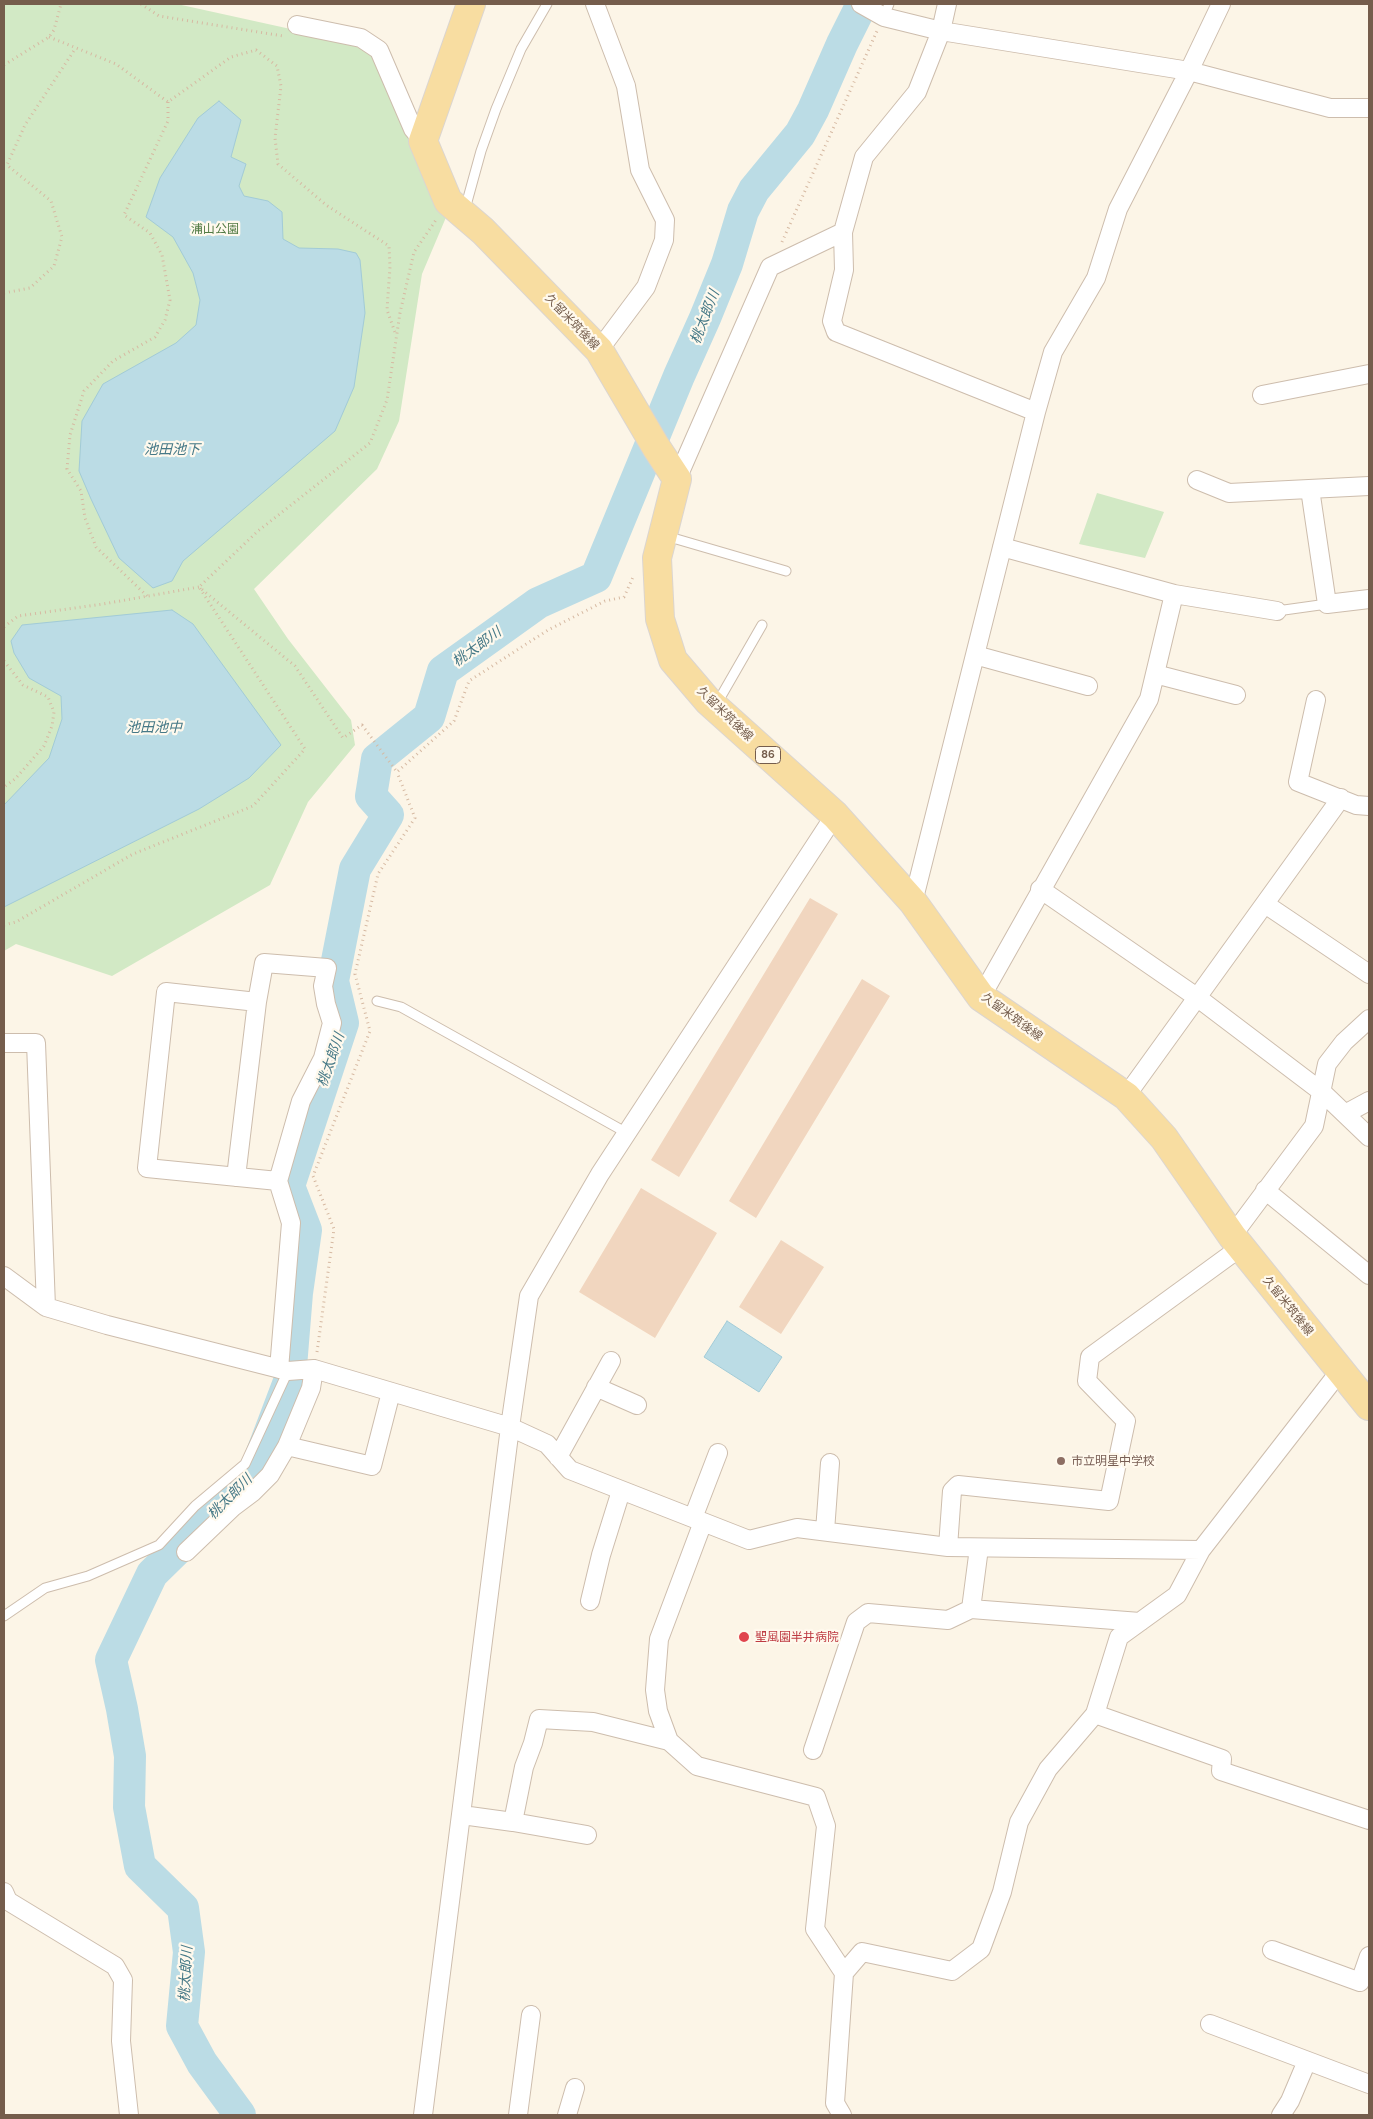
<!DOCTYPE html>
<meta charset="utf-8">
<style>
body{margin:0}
#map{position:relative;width:1373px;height:2119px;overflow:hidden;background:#fcf5e7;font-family:Raleway,sans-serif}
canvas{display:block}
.frame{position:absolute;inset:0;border:5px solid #755d4c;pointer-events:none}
</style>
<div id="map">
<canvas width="1373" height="2119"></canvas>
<div class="frame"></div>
</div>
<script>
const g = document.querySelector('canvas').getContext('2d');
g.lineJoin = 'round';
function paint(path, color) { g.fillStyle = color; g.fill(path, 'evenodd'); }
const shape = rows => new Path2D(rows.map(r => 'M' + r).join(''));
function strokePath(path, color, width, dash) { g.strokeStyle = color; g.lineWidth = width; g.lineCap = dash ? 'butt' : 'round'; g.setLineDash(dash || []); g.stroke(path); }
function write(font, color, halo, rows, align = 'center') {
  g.font = font + ' Raleway,"Noto Sans JP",sans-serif'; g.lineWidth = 4.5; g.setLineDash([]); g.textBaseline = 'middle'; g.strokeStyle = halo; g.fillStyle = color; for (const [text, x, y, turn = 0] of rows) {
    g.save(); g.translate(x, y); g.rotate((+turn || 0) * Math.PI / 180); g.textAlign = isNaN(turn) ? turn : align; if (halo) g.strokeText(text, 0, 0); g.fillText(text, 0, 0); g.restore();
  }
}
paint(shape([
 [4,4,177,4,336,39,375,54,447,215,422,274,399,421,377,469,254,589,288,639,351,720,355,745,308,802,270,885,112,976,16,944,4,951],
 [1097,493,1164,512,1145,558,1079,544]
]), '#d2e9c5');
const water = shape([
 [219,101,241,120,231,157,246,164,239,186,244,196,268,201,282,212,283,239,299,248,338,249,356,253,360,260,365,313,354,387,335,431,183,561,172,581,153,588,119,558,91,499,79,471,82,421,103,384,176,343,196,325,200,300,193,273,173,237,146,217,160,178,198,118,219,101],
 [172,610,193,624,281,745,249,778,199,809,4,907,4,805,49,758,62,719,61,696,29,678,14,653,11,641,22,625,172,610],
 [727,1321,782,1357,759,1392,704,1357,727,1321]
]);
paint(water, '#bbdce5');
strokePath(water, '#a2cbd7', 1);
strokePath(shape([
 [240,2115,202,2063,182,2026,189,1952,183,1908,140,1866,129,1807,130,1756,122,1709,111,1660,152,1574,254,1474,290,1379,297,1293,306,1230,289,1186,343,1023,333,981,355,869,388,815,371,796,377,759,429,717,443,671,538,603,596,577,679,376,705,318,727,264,743,211,754,190,800,134,813,110,842,44,862,4]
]), '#bbdce5', 32);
paint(shape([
 [810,898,838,914,679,1177,651,1160],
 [862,979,890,996,756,1218,729,1201],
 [641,1188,717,1233,655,1338,579,1292],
 [781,1240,824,1267,781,1334,739,1307]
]), '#f1d6bf');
const lane = shape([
 [884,17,889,4],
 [465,209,481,151,496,109,521,49,547,4],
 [666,536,786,571],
 [1277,611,1327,604],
 [716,705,762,625],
 [377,1001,401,1007,627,1133],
 [4,1616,45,1588,88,1576,159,1545,195,1506,245,1464,288,1371]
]);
const street = shape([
 [595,4,626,86,640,170,665,220,664,240,646,287,599,350],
 [861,4,884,17,941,31,1189,71,1330,108,1369,108],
 [297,25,361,38,379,50,413,129,423,141],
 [843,232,844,270,832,321,836,332,1036,412],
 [1262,395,1369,374],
 [677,479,770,267,843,232,864,157,917,92,941,31,947,4],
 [1197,480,1229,493,1369,486],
 [1310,489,1327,604,1369,599],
 [1002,547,1174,594,1277,611],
 [975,655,1088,686],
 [1155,674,1236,695],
 [1316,700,1298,782,1356,805,1369,806],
 [1040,889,1198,998,1322,1092,1369,1137],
 [913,902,1036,412,1053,352,1096,278,1118,209,1189,71,1221,4],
 [1265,904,1369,974],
 [981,997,1149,699,1174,594],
 [257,1002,264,963,327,968,323,986,326,1004,332,1023,323,1058,301,1101,278,1181],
 [4,1043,36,1043,46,1307,4,1276],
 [1126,1096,1341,798],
 [1345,1114,1369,1101],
 [236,1177,257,1002,166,992,147,1168,278,1181,291,1223,279,1369],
 [1265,1190,1369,1275],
 [1232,1236,1314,1126,1327,1064,1344,1042,1369,1019],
 [46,1307,107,1325,288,1371,314,1369,510,1427,547,1444,570,1470,749,1540,797,1528,948,1547,1201,1550],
 [314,1369,311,1388,287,1446,372,1466,391,1392],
 [596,1387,637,1405],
 [558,1457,611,1361],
 [693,1518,718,1453],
 [825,1531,830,1463],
 [948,1547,952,1491,958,1485,1109,1501,1126,1421,1087,1381,1090,1357,1241,1247],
 [979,1548,971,1609,1140,1622],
 [186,1552,233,1507,253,1492,270,1475,287,1446],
 [590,1601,601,1555,621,1491],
 [1095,1714,1222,1759,1221,1771,1369,1820],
 [669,1741,658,1711,655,1690,659,1639,703,1522],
 [813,1750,856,1622,868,1613,948,1620,971,1609],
 [462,1815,513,1822,524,1767,533,1743,539,1719,593,1722,669,1741,697,1766,816,1797,826,1826,815,1929,844,1973],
 [513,1822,587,1835],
 [4,1892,8,1901,115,1966,123,1980,121,2041,129,2115],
 [1272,1950,1360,1982,1369,1956],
 [1210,2024,1369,2084],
 [423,2115,510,1427,529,1296,600,1174,835,815],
 [518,2115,531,2015],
 [567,2115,575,2088],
 [842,2115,835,2103,844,1973,862,1952,952,1971,981,1949,1002,1892,1019,1822,1048,1769,1095,1714,1119,1637,1177,1595,1201,1550,1340,1371],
 [1281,2115,1290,2101,1307,2061]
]);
const primary = shape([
 [471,4,423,141,448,201,483,231,599,350,656,447,677,479,657,558,660,619,673,660,708,701,835,815,913,902,981,997,1126,1096,1164,1138,1232,1236,1369,1406]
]);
strokePath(lane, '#cdbdad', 11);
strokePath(street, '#cdbdad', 20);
strokePath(primary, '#dbd5d0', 30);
strokePath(shape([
 [141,4,159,16,283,36],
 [49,37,116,64,168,102,231,57,256,50,277,66,281,86,275,138,278,164,326,205,389,246,390,267,387,310,396,335],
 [4,65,49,37,54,30,61,4],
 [782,242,877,31],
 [4,293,30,288,54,266,62,237,51,201,7,165,25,125,75,49],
 [147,596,96,547,85,518,81,491,67,469,70,435,84,391,113,361,155,337,165,320,170,300,162,255,150,233,124,215,168,121,168,102],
 [4,627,18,616,103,604,199,587,295,666,343,738,362,725,397,772,454,721,469,681,548,630,605,601,624,597,634,575],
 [4,661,23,685,48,697,54,712,52,726,44,746,15,779,4,787],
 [4,925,16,922,133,854,253,806,305,749,199,587,258,531,370,443,387,400,400,313,414,252,436,220],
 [317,1352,334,1229,313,1176,370,1031,355,974,378,874,415,818,397,772]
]), '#d6b9a2', 3, [1, 4]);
strokePath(lane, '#fff', 9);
strokePath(street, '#fff', 18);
strokePath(primary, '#f8dda1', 28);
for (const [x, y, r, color] of [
 [1061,1461,5,"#8d6e63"],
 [744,1637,6,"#e0444e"]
]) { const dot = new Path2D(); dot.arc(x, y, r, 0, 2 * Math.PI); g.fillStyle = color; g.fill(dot); strokePath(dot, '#fff9ed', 2); }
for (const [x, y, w] of [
 [768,755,25]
]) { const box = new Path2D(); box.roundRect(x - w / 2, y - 8.5, w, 17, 4); g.fillStyle = '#fff9ed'; g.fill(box); strokePath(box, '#755d4c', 1); }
write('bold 11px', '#755d4c', null, [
 ["86",768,755]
]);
write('12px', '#517a43', '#fff9ed', [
 ["浦山公園",215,229]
]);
write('12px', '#755d4c', '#fff9ed', [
 ["久留米筑後線",572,322,46],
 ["久留米筑後線",725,714,44],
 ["久留米筑後線",1012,1017,36],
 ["久留米筑後線",1288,1306,51]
]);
write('12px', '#785e54', '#fff9ed', [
 ["市立明星中学校",1071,1461]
], 'left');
write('12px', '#be3a42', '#fff9ed', [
 ["聖風園半井病院",755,1637]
], 'left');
write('italic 14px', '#467987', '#fff9ed', [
 ["桃太郎川",705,317,-69],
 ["池田池下",172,450],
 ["桃太郎川",477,647,-36],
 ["池田池中",154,728],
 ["桃太郎川",331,1060,-71],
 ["桃太郎川",230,1497,-45],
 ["桃太郎川",186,1974,-87]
]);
</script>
